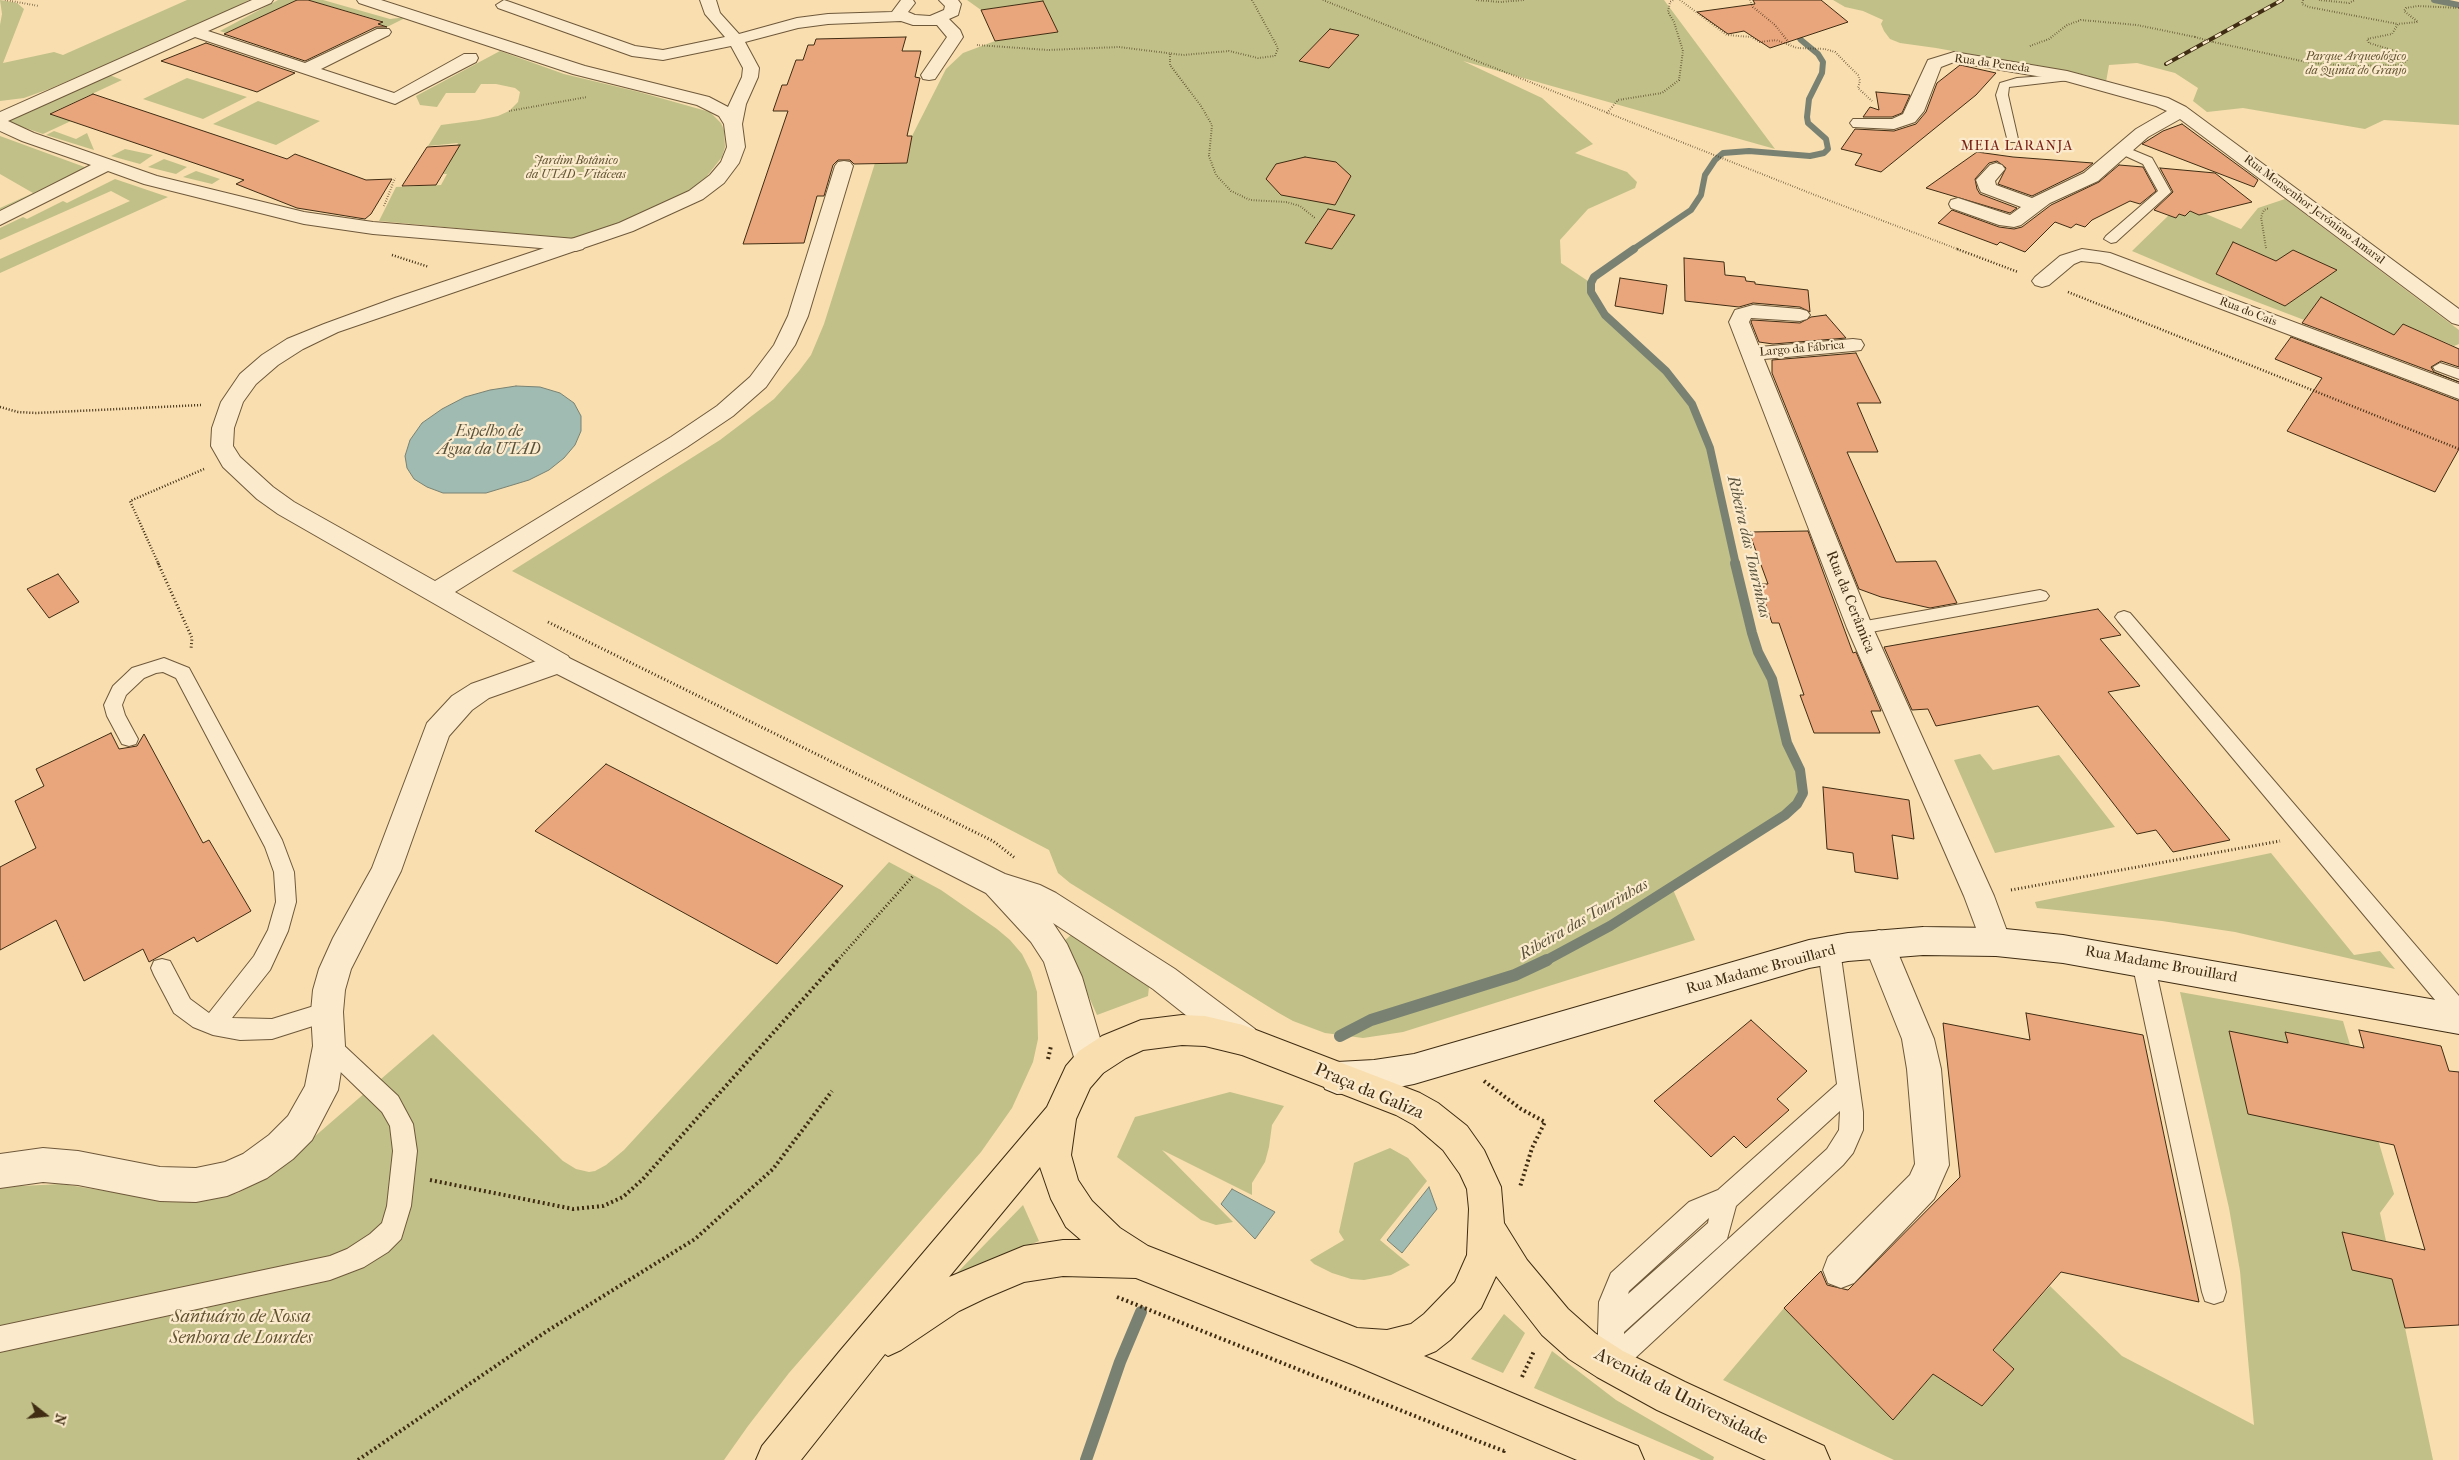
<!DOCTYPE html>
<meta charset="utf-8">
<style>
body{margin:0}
#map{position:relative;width:2459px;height:1460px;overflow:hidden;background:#f9deb0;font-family:"IM FELL French Canon",serif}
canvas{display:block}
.north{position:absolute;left:20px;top:1390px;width:50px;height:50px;-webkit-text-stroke:4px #fbeacc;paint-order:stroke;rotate:106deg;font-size:14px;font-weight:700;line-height:20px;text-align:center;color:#3f2c12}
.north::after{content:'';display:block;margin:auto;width:18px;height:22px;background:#3f2c12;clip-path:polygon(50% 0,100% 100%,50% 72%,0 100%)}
</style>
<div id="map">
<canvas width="2459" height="1460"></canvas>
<div class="north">N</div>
</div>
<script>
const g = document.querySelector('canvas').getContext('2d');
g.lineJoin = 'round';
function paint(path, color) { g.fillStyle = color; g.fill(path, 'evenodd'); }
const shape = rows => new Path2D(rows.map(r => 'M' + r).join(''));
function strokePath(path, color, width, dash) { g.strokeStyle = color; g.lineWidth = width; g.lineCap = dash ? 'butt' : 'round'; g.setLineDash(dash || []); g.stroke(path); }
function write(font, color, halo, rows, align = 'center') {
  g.font = font + ' "IM FELL French Canon",serif'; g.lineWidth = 4.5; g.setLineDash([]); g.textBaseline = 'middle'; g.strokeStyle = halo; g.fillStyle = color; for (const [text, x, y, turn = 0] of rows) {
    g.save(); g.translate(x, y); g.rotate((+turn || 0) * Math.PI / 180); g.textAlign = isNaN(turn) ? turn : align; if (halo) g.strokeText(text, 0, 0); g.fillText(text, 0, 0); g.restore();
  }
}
paint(shape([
 [0,0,17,3,24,9,3,63,54,52,63,55,187,0,249,0,210,20,49,89,24,98,0,101,0,25,2,14],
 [278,0,297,0,226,33,220,31],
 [308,0,323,0,390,19,407,17,387,27,378,24,382,21],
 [967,0,1664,0,1775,149,1463,61,1542,98,1593,144,1575,153,1627,172,1637,182,1635,188,1588,209,1560,240,1561,263,1591,283,1591,292,1605,315,1666,371,1692,404,1699,419,1710,448,1720,486,1724,517,1752,633,1758,652,1772,679,1782,726,1803,782,1803,793,1797,804,1785,815,1671,885,1695,940,1403,1032,1363,1038,1325,1033,1293,1021,1277,1012,1070,883,1058,873,1049,850,512,571,720,440,774,399,799,371,811,355,824,324,875,163,907,163,912,136,946,69,963,53,995,41,1058,32,1043,1,981,10],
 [1833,0,2442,0,2459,3,2459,125,2384,120,2365,129,2243,108,2207,112,2193,101,2198,88,2175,73,2137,63,2109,65,2106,82,2086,75,1936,48,1900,43,1890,39,1884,31,1881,24,1883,20,1863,11,1845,7],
 [500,51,564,74,639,92,710,112,721,123,724,130,725,147,722,157,707,176,683,196,648,213,575,239,379,221,396,187,441,185,447,174,443,174,458,143,428,146,441,125,479,120,498,116,509,111,518,102,520,92,515,88,496,84,481,84,475,93,446,93,437,107,420,105,416,96],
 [107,74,122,80,51,113,71,121,43,134,5,121],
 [187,78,247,97,203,119,143,99],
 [258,101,320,121,276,145,213,124],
 [54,131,76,139,87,133,94,150,46,135],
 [0,136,90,169,0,215,0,208,33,193,0,174],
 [125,149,153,155,140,164,111,156],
 [164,159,187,167,176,174,148,167],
 [196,171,220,179,212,184,183,177],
 [115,179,168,197,0,273,0,259,130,201,111,191,0,240,0,228,23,217,27,219,63,201,67,203],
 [2285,199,2459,330,2459,344,2454,346,2403,324,2388,343,2439,363,2435,370,2210,284,2132,251,2169,215,2176,218,2179,214,2185,216,2190,211,2199,215,2206,214,2241,229,2258,208],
 [2233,242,2276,261,2337,270,2285,306,2216,274],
 [1980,754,1993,770,2059,755,2115,827,1995,853,1954,760],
 [2271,853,2354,955,2380,951,2395,969,2235,932,2162,921,2037,908,2035,902],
 [889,862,941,890,997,929,1010,940,1022,954,1031,972,1037,992,1038,1039,1033,1062,1012,1108,981,1152,789,1373,748,1426,724,1460,0,1460,0,1187,62,1184,174,1202,198,1202,238,1193,269,1176,433,1034,563,1161,576,1169,589,1172,595,1171,606,1165,624,1150],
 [1071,935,1149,987,1148,996,1097,1015,1064,941],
 [2180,992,2343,1021,2394,1194,2380,1213,2386,1241,2342,1233,2352,1270,2392,1279,2405,1328,2433,1460,1894,1460,1723,1380,1784,1308,1893,1420,1933,1374,1982,1406,2014,1369,1993,1349,2050,1286,2122,1356,2254,1425,2240,1271,2229,1208],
 [1230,1092,1284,1106,1272,1125,1269,1147,1265,1162,1252,1183,1252,1195,1162,1150,1233,1222,1216,1225,1201,1220,1117,1157,1135,1117],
 [1390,1148,1408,1158,1427,1181,1380,1240,1410,1265,1391,1275,1364,1280,1351,1279,1332,1273,1314,1264,1310,1260,1344,1240,1339,1232,1354,1163],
 [1023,1205,1039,1241,954,1276],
 [1504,1314,1525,1333,1503,1373,1471,1359],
 [1552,1351,1616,1400,1714,1457,1713,1460,1701,1460,1534,1388]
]), '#c1c088');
const water = shape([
 [516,386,540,387,560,393,574,403,581,416,581,431,575,445,564,458,549,470,529,480,486,493,443,493,427,487,414,479,407,468,405,456,410,440,422,423,442,409,465,397,490,390,516,386],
 [1429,1187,1437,1209,1402,1253,1387,1240,1429,1187],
 [1232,1189,1275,1212,1255,1239,1221,1204,1232,1189]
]);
paint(water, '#a0bbb2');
strokePath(water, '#798272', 1);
strokePath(shape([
 [2434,0,2459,5],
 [1632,250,1691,210,1701,195,1705,175,1715,160,1723,153,1749,151,1810,156,1824,153,1828,149,1826,139,1808,123,1807,117,1809,99,1822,73,1823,62,1818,54,1801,40,1793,28]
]), '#798272', 6);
strokePath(shape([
 [1634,249,1594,277,1591,283,1591,292,1605,315,1666,371,1692,404,1710,448,1736,565]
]), '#798272', 8);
strokePath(shape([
 [1545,961,1610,926,1785,815,1797,804,1803,793,1800,770,1787,743,1772,679,1758,652,1752,633,1735,563]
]), '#798272', 10);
strokePath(shape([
 [1340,1036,1371,1020,1515,975,1547,960],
 [1086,1460,1120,1362,1141,1312]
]), '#798272', 12);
const building = shape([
 [297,0,308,0,383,22,378,24,387,27,376,27,305,61,224,34,297,0],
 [1753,0,1821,0,1848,22,1770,48,1744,31,1728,34,1697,12,1755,4,1753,0],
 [1043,1,1058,32,995,41,981,10,1043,1],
 [1330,29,1359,35,1329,68,1299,61,1330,29],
 [906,37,902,51,921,51,915,77,920,78,907,136,912,136,907,163,854,164,850,160,838,160,833,165,824,196,817,196,804,243,743,244,788,111,773,111,782,85,787,85,796,60,803,60,808,45,814,45,816,39,906,37],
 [206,43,295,73,257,92,161,61,206,43],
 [1960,65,1996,73,1976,95,1881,172,1855,165,1862,154,1841,149,1855,129,1894,131,1916,124,1926,112,1937,83,1960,65],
 [1876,92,1910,95,1902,113,1892,117,1863,117,1870,107,1879,110,1876,92],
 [93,94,287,159,295,154,366,180,392,179,371,214,365,219,297,208,236,184,244,180,50,114,93,94],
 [2182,124,2258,180,2254,187,2142,144,2163,131,2182,124],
 [460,145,436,185,402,186,427,147,460,145],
 [1977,152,2013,157,2093,163,2083,171,2032,196,1998,184,2006,168,1997,161,1989,163,1975,179,1977,189,1980,194,2017,208,2010,213,1926,188,1977,152],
 [1305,157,1336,162,1351,176,1335,205,1281,195,1266,179,1276,164,1305,157],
 [2119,165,2143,167,2156,191,2140,204,2130,201,2092,220,2085,227,2076,224,2071,228,2055,222,2025,252,2000,242,1997,245,1938,223,1952,210,1999,227,2014,229,2022,227,2051,205,2099,182,2119,165],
 [2160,168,2215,173,2252,202,2199,215,2190,211,2185,216,2179,214,2176,218,2154,210,2173,192,2160,168],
 [1328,209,1355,215,1332,249,1305,243,1328,209],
 [2233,242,2276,261,2293,250,2337,270,2285,306,2216,274,2233,242],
 [1684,258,1724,262,1725,275,1745,277,1746,281,1755,282,1755,284,1808,290,1810,312,1800,307,1753,303,1739,307,1685,301,1684,258],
 [1620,278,1667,285,1663,314,1615,306,1620,278],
 [2321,297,2394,335,2403,324,2459,349,2459,367,2441,361,2431,367,2434,372,2459,382,2302,323,2321,297],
 [1826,315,1846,338,1773,344,1759,342,1751,322,1752,320,1800,323,1811,317,1826,315],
 [2291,337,2459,401,2459,449,2435,492,2287,431,2322,378,2275,359,2291,337],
 [1856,353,1881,403,1857,403,1878,452,1847,452,1896,562,1936,561,1957,603,1930,608,1881,597,1859,589,1772,373,1772,360,1856,353],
 [1808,531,1853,653,1856,652,1881,711,1871,711,1880,733,1814,733,1800,695,1804,695,1779,623,1772,623,1759,584,1768,584,1749,532,1808,531],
 [58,574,79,602,49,618,27,589,58,574],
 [2098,609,2121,635,2100,639,2140,686,2108,692,2230,840,2173,852,2156,830,2137,834,2038,706,1936,726,1928,709,1912,710,1884,647,2098,609],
 [111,733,119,749,137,746,144,734,203,843,209,840,251,911,197,942,194,937,149,962,143,949,84,981,56,920,0,950,0,867,36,848,15,801,44,786,36,769,111,733],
 [606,764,843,886,777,964,535,831,606,764],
 [1823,787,1909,800,1914,839,1892,835,1898,879,1855,872,1853,853,1827,849,1823,787],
 [2026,1013,2143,1035,2199,1302,2061,1272,1993,1350,2014,1369,1982,1406,1933,1374,1893,1420,1784,1308,1821,1271,1827,1285,1848,1290,1960,1177,1943,1023,2030,1040,2026,1013],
 [1751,1020,1807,1071,1777,1099,1789,1110,1746,1148,1734,1136,1711,1157,1654,1101,1751,1020],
 [2359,1030,2441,1046,2449,1071,2459,1072,2459,1325,2405,1328,2392,1279,2352,1270,2342,1232,2425,1250,2394,1145,2248,1114,2229,1031,2288,1043,2285,1032,2364,1048,2359,1030]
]);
paint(building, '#e9a57c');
strokePath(building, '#3f2c12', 1);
const service = shape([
 [2074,74,2078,75,2078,79,2009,87,2008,95,2018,139,2016,142,2008,142,1996,95,2000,83,2017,78,2074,74],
 [2123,146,2152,158,2171,192,2116,242,2111,243,2104,239,2106,236,2158,191,2143,164,2119,153,2117,150,2123,146],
 [2440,363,2459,369,2459,379,2435,370,2433,367,2440,363],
 [2040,590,2046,592,2049,596,2046,600,1860,634,1854,633,1851,628,1854,623,1860,622,2040,590],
 [2124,611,2130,613,2459,996,2459,1022,2451,1019,2118,621,2115,617,2118,613,2124,611],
 [164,658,189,668,282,840,294,872,296,902,288,931,270,970,232,1018,272,1019,327,1002,335,1005,338,1012,335,1019,272,1039,240,1040,213,1035,193,1027,174,1013,154,975,151,968,154,961,162,959,170,961,190,999,209,1013,254,956,268,930,276,902,274,872,265,847,176,678,163,672,156,673,144,678,126,695,122,705,125,715,138,739,136,744,129,746,122,744,107,716,104,705,113,686,132,668,164,658],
 [1829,941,1836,943,1840,950,1863,1112,1863,1130,1853,1153,1843,1165,1619,1373,1610,1377,1601,1373,1597,1364,1599,1302,1611,1273,1689,1202,1718,1190,1837,1084,1818,950,1822,943,1829,941],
 [1840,1111,1839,1130,1827,1149,1624,1334,1624,1332,1727,1239,1736,1206,1840,1111],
 [1709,1218,1708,1223,1628,1294,1629,1291,1709,1218],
 [2143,953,2151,955,2154,962,2226,1292,2223,1301,2214,1304,2205,1301,2202,1292,2132,962,2135,955,2143,953],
 [329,1036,337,1039,398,1096,413,1124,417,1151,411,1206,401,1239,388,1252,364,1267,330,1280,0,1352,0,1326,330,1256,347,1249,370,1234,382,1223,387,1206,393,1151,390,1126,382,1112,321,1053,318,1046,321,1039,329,1036]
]);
const pedestrian = shape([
 [252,0,273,0,271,3,208,31,305,63,377,29,389,29,391,32,389,35,321,69,394,93,464,54,476,54,478,58,476,62,395,104,195,37,8,121,34,133,157,176,304,212,373,222,576,239,583,241,586,245,583,249,576,251,373,234,304,224,144,184,108,171,0,225,0,211,91,165,22,141,0,131,0,112,252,0]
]);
const minor = shape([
 [357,0,381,0,585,66,709,97,728,107,742,77,743,68,731,46,663,60,632,56,498,8,496,5,504,0,510,2,635,46,663,50,725,37,705,14,700,0,716,0,720,13,739,34,797,18,828,14,892,12,901,0,913,0,915,3,908,12,915,15,930,16,944,10,945,6,939,0,958,0,961,4,958,15,949,19,960,30,963,37,935,79,929,80,923,79,921,75,947,37,937,25,913,25,901,21,828,24,798,28,745,42,759,68,758,77,746,104,742,124,745,147,739,163,724,183,703,199,633,231,338,332,303,349,278,365,256,384,243,402,234,428,233,446,240,457,273,487,294,502,435,581,671,437,717,406,750,377,774,345,788,316,835,166,838,162,844,161,850,162,853,166,808,316,795,345,766,387,733,416,687,447,455,592,568,656,572,663,568,670,559,673,550,670,278,514,257,499,223,467,211,446,212,428,221,402,240,374,262,355,287,339,324,324,395,298,619,223,689,191,710,175,721,162,727,147,724,124,719,116,697,105,573,74,359,3,357,0],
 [1954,52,2067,71,2168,98,2186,107,2459,309,2459,325,2452,323,2180,119,2148,137,2098,181,2050,203,2021,225,2014,227,1999,225,1951,208,1949,204,1951,200,1958,198,2010,215,2021,207,1981,192,1979,188,1976,180,1990,165,1996,163,2002,165,2005,169,1995,181,1996,185,2032,198,2084,173,2136,129,2167,111,2156,106,2066,81,1954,62,1941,67,1924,111,1915,122,1894,129,1853,127,1850,123,1853,119,1892,119,1903,114,1928,60,1954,52],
 [2082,249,2110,253,2459,384,2459,399,2100,263,2081,261,2074,264,2049,285,2042,287,2035,285,2032,281,2035,277,2060,256,2082,249],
 [1753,305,1800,309,1807,311,1810,315,1807,319,1800,321,1751,318,1749,322,1759,347,1853,339,1861,340,1864,345,1861,350,1853,351,1764,359,1873,628,1994,896,2011,942,2007,952,1996,956,1985,952,1964,896,1847,628,1729,322,1735,310,1753,305],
 [1879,930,1890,934,1934,1039,1941,1069,1949,1165,1934,1199,1854,1283,1841,1288,1828,1283,1823,1270,1828,1257,1910,1175,1915,1164,1907,1069,1902,1039,1864,944,1868,934,1879,930]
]);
const tertiary = shape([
 [559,653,1005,874,1040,885,1056,893,1175,969,1255,1029,1259,1040,1255,1051,1243,1055,1231,1051,1153,989,1053,923,1067,944,1082,977,1107,1062,1103,1073,1091,1077,1079,1073,1044,962,1031,942,986,893,557,674,489,698,472,710,449,736,401,871,351,969,345,990,343,1012,345,1046,338,1090,312,1140,293,1159,267,1178,239,1191,227,1196,196,1202,160,1201,78,1185,43,1182,0,1188,0,1154,43,1148,78,1151,160,1167,196,1168,225,1162,243,1154,269,1135,288,1116,305,1086,313,1046,311,1012,313,990,319,969,333,938,372,868,427,723,452,696,471,684,559,653]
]);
const secondary = shape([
 [1923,927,1996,928,2063,935,2459,1004,2459,1034,2063,963,1996,956,1923,955,1848,961,1809,968,1414,1084,1374,1092,1337,1094,1325,1089,1320,1078,1325,1067,1337,1062,1374,1060,1414,1054,1809,940,1848,933,1923,927]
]);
const primary = shape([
 [1182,1015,1205,1016,1243,1025,1420,1093,1438,1103,1467,1126,1484,1150,1501,1187,1504,1223,1527,1260,1568,1309,1595,1333,1623,1351,1685,1382,1824,1446,1830,1460,1766,1460,1657,1410,1597,1377,1569,1359,1542,1335,1496,1276,1481,1308,1450,1340,1436,1351,1424,1356,1638,1446,1644,1460,1577,1460,1354,1365,1136,1278,1063,1276,1024,1282,986,1298,959,1311,901,1350,888,1356,885,1354,801,1460,756,1460,762,1446,839,1352,1047,1107,1066,1066,1079,1051,1102,1036,1141,1020,1182,1015],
 [1182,1045,1205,1046,1242,1055,1396,1115,1414,1125,1443,1150,1460,1174,1467,1189,1469,1209,1467,1255,1455,1282,1424,1314,1411,1324,1387,1330,1357,1328,1148,1246,1120,1228,1092,1201,1078,1180,1071,1155,1076,1119,1090,1088,1103,1073,1126,1058,1143,1050,1182,1045],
 [1040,1167,1051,1199,1066,1227,1081,1240,1063,1240,1024,1246,949,1277,1040,1167]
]);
strokePath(service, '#6e583a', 2);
strokePath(pedestrian, '#6e583a', 2);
strokePath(minor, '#6e583a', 2);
strokePath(tertiary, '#6e583a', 2);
strokePath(secondary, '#3f2c12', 2);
strokePath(primary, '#3f2c12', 2);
strokePath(shape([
 [5,0,39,6],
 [1323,0,1820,197,1960,250],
 [1476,0,1500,2,1524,0],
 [1680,0,1727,35,1751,37,1760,42,1776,40,1797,48,1825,49,1835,52,1858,75,1860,81,1858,88,1872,101],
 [1750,0,1753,7,1775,25,1790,44],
 [2303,0,2302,4,2309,7,2398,24],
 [2319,0,2349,3,2355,0],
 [2213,42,2311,63,2351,66,2397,65,2407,61,2405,54,2369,43,2367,39,2392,34,2398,24,2418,22,2404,11,2406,8,2418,6,2459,8],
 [977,45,1048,50,1119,47,1183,55,1229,51,1258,58,1275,56,1278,48,1252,0],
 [2030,46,2049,39,2067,25,2081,20,2137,25,2195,37],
 [1170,54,1170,65,1201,106,1212,125,1209,156,1216,175,1231,191,1250,200,1286,202,1300,206,1315,218],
 [509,111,587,97],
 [1607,113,1618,100,1662,93,1679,80,1683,51,1674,22,1668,12,1670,2,1673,0],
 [384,206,395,178],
 [2266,248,2261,217,2264,210,2269,208]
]), '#3f2c12', 2, [0.5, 2]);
strokePath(shape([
 [1957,249,2018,272],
 [392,255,429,267],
 [2068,292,2459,449],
 [0,407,18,412,36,413,201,405],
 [159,565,130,501,204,469]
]), '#3f2c12', 2.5, [1, 2]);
strokePath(shape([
 [158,563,192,638,191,649],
 [548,622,993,841,1015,858],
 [2011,890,2280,841],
 [837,961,913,876]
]), '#3f2c12', 3, [1, 2.5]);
strokePath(shape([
 [1048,1059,1051,1046],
 [1484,1081,1521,1109,1545,1122,1532,1148,1520,1187],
 [430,1180,573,1209,603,1206,623,1197,643,1179,838,960],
 [1117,1297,1470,1438,1504,1451,1505,1449],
 [1522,1377,1534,1351],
 [358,1460,547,1331,695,1239,773,1169,832,1091]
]), '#3f2c12', 4, [2, 3]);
paint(service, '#fbeacc');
paint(pedestrian, '#fbeacc');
paint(minor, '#fbeacc');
paint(tertiary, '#fbeacc');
paint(secondary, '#fbeacc');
paint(primary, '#f9deb0');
const rail = shape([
 [2166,64,2282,0]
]);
strokePath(rail, '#3f2c12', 4);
strokePath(rail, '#fbeacc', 2.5, [7]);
strokePath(shape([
 [2195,37,2213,42]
]), '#3f2c12', 2, [0.5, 2]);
write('italic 12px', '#605130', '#fbeacc', [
 ["Parque Arqueológico",2356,57],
 ["da Quinta do Granjo",2356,71],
 ["Jardim Botânico",576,161],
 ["da UTAD - Vitáceas",576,175]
]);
write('12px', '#3f2c12', '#fbeacc', [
 ["Rua da Peneda",1992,64,8],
 ["Rua Monsenhor Jerónimo Amaral",2314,210,37],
 ["Rua do Cais",2248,312,21],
 ["Largo da Fábrica",1802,349,-5]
]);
g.letterSpacing = '1px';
write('14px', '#7a1f14', '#fbeacc', [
 ["MEIA LARANJA",2017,147]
]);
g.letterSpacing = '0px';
write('15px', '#3f2c12', '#fbeacc', [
 ["Rua da Cerâmica",1850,602,68],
 ["Rua Madame Brouillard",2161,965,10],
 ["Rua Madame Brouillard",1761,970,-15]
]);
write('italic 16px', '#57503a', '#fbeacc', [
 ["Espelho de",489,432],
 ["Água da UTAD",489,450],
 ["Ribeira das Tourinhas",1748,547,77],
 ["Ribeira das Tourinhas",1584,920,-30]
]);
write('18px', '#3f2c12', '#fbeacc', [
 ["Praça da Galiza",1369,1092,23],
 ["Avenida da Universidade",1681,1397,27]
]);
write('italic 18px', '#605130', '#fbeacc', [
 ["Santuário de Nossa",241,1318],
 ["Senhora de Lourdes",241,1339]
]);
</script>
